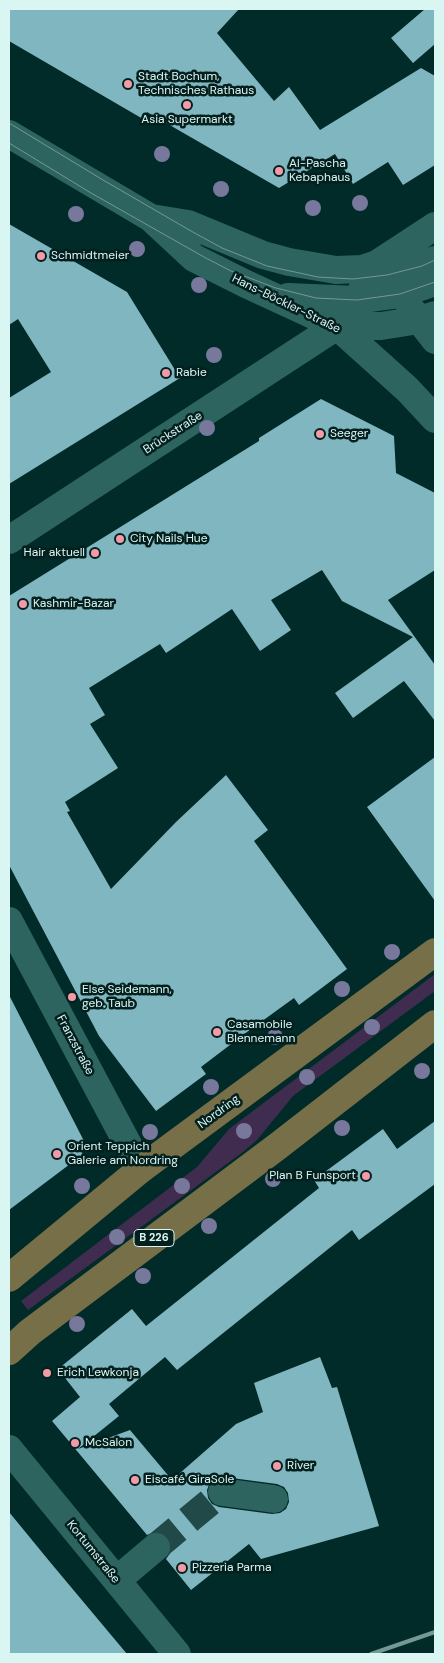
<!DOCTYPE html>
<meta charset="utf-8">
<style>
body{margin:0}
#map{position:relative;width:444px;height:1663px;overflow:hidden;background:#002b29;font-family:"DM Sans",sans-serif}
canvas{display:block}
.frame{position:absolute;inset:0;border:10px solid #daf6f3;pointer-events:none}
</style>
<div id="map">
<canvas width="444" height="1663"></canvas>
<div class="frame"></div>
</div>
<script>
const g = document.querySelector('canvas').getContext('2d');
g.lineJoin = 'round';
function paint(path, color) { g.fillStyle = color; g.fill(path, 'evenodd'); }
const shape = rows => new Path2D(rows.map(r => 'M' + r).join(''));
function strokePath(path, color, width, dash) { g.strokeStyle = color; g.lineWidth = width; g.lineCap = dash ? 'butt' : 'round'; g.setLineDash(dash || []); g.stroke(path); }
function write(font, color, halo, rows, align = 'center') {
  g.font = font + ' "DM Sans",sans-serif'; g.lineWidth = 5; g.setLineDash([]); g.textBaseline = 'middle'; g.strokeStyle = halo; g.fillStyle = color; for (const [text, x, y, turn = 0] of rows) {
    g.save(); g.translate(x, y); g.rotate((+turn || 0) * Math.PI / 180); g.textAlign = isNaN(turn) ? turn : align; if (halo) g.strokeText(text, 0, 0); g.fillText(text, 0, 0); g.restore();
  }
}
paint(shape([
 [435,974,435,991,293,1096,257,1140,243,1152,28,1310,21,1301,197,1167,229,1129]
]), '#3f2c4f');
paint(shape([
 [9,9,239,9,217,33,274,101,289,87,320,130,421,68,435,76,435,165,403,185,388,162,353,184,335,154,279,188,147,112,143,119,9,41],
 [425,9,435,9,435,44,413,63,391,38],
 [9,224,127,292,180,378,9,484,9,398,51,372,18,319,9,325],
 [321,399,394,436,396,473,435,493,435,570,388,600,435,665,435,721,404,681,353,718,335,693,413,637,342,601,322,570,271,600,291,630,260,651,232,609,166,653,160,644,89,688,105,715,90,724,118,768,65,802,70,811,67,812,111,889,176,822,226,775,268,830,254,841,347,969,299,1005,294,998,247,1032,201,1067,206,1074,156,1111,99,1036,9,865,9,596,259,441,259,438],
 [435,757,435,901,367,807],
 [9,995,84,1141,82,1155,9,1210],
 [435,1121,435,1184,359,1240,352,1230,177,1370,165,1357,109,1404,119,1416,78,1449,130,1430,172,1480,236,1424,263,1412,254,1383,320,1357,332,1388,337,1387,379,1526,261,1559,249,1544,191,1590,166,1559,171,1552,171,1545,168,1537,161,1532,154,1532,147,1535,52,1421,80,1397,58,1369,132,1309,146,1326,319,1188,314,1180,383,1129,397,1149],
 [217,1477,224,1477,277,1484,284,1487,288,1493,289,1502,286,1509,280,1513,272,1514,219,1507,212,1504,208,1498,207,1490,210,1482],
 [9,1512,50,1562,127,1654,9,1654]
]), '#7fb6bf');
strokePath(shape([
 [156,1547,222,1492]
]), '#214947', 28, [28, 14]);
strokePath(shape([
 [9,134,151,218,194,258,246,284,337,326,407,389,435,419],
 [151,218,188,224,263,255,289,262,336,270,362,269,377,264],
 [364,277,387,275,405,271,435,260],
 [288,297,357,300,400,294,435,282],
 [410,308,435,340],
 [337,326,381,326,419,320,435,315],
 [9,540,337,326,357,300,368,278,377,264,435,226],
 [9,921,141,1169],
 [9,1449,177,1654],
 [222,1492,274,1499],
 [117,1580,156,1547]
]), '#2d645f', 28);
strokePath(shape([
 [9,1278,141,1169,435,952],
 [9,1351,30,1332,278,1146,435,1024]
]), '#776f48', 28);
strokePath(shape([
 [9,123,103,180,191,231,222,248,267,266,318,277,353,279,387,275,422,266,435,260],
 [9,143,91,193,204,257,231,271,276,288,316,298,357,300,400,294,435,282]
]), '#759895', 1);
strokePath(shape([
 [371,1654,435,1632]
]), '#759895', 4);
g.fillStyle = '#78789c';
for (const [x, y] of [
 [162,154],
 [221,189],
 [360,203],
 [313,208],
 [76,214],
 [137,249],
 [199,285],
 [214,355],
 [207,428],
 [392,952],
 [342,989],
 [372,1027],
 [275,1037],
 [422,1071],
 [307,1077],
 [211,1087],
 [342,1128],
 [244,1131],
 [150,1132],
 [273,1179],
 [82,1186],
 [182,1186],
 [209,1226],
 [117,1237],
 [143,1276],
 [77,1324]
]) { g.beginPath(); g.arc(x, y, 8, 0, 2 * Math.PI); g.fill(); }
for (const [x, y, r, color] of [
 [128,84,5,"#f39aa9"],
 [187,105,5,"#f39aa9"],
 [279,171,5,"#f39aa9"],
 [41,256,5,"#f39aa9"],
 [166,373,5,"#f39aa9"],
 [320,434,5,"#f39aa9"],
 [120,539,5,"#f39aa9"],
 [95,553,5,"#f39aa9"],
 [23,604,5,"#f39aa9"],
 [72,997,5,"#f39aa9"],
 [217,1032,5,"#f39aa9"],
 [57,1154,5,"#f39aa9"],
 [366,1176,5,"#f39aa9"],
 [47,1373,5,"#f39aa9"],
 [75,1443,5,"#f39aa9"],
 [277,1466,5,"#f39aa9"],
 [135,1480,5,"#f39aa9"],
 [182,1568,5,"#f39aa9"]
]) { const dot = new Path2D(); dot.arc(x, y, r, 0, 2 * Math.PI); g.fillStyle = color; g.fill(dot); strokePath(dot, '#03201e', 2); }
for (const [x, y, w] of [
 [154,1238,40]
]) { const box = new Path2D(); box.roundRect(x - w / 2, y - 8.5, w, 17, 4); g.fillStyle = '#03201e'; g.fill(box); strokePath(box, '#daf6f3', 1); }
write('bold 11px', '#daf6f3', null, [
 ["B 226",154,1238]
]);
write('12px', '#daf6f3', '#03201e', [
 ["Stadt Bochum,",138,77],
 ["Technisches Rathaus",138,91],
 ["Asia Supermarkt",187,120,"center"],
 ["Al-Pascha",289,164],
 ["Kebaphaus",289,178],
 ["Schmidtmeier",51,256],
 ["Rabie",176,373],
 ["Seeger",330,434],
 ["City Nails Hue",130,539],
 ["Hair aktuell",85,553,"right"],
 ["Kashmir-Bazar",33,604],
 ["Else Seidemann,",82,990],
 ["geb. Taub",82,1004],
 ["Casamobile",227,1025],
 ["Blennemann",227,1039],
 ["Orient Teppich",67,1147],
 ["Galerie am Nordring",67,1161],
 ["Plan B Funsport",356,1176,"right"],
 ["Erich Lewkonja",57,1373],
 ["McSalon",85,1443],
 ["River",287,1466],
 ["Eiscafé GiraSole",145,1480],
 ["Pizzeria Parma",192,1568]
], 'left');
write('12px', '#daf6f3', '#03201e', [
 ["Hans-Böckler-Straße",286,304,26],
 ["Brückstraße",173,433,-33],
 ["Franzstraße",75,1045,62],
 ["Nordring",219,1112,-36],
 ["Kortumstraße",93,1552,51]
]);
</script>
